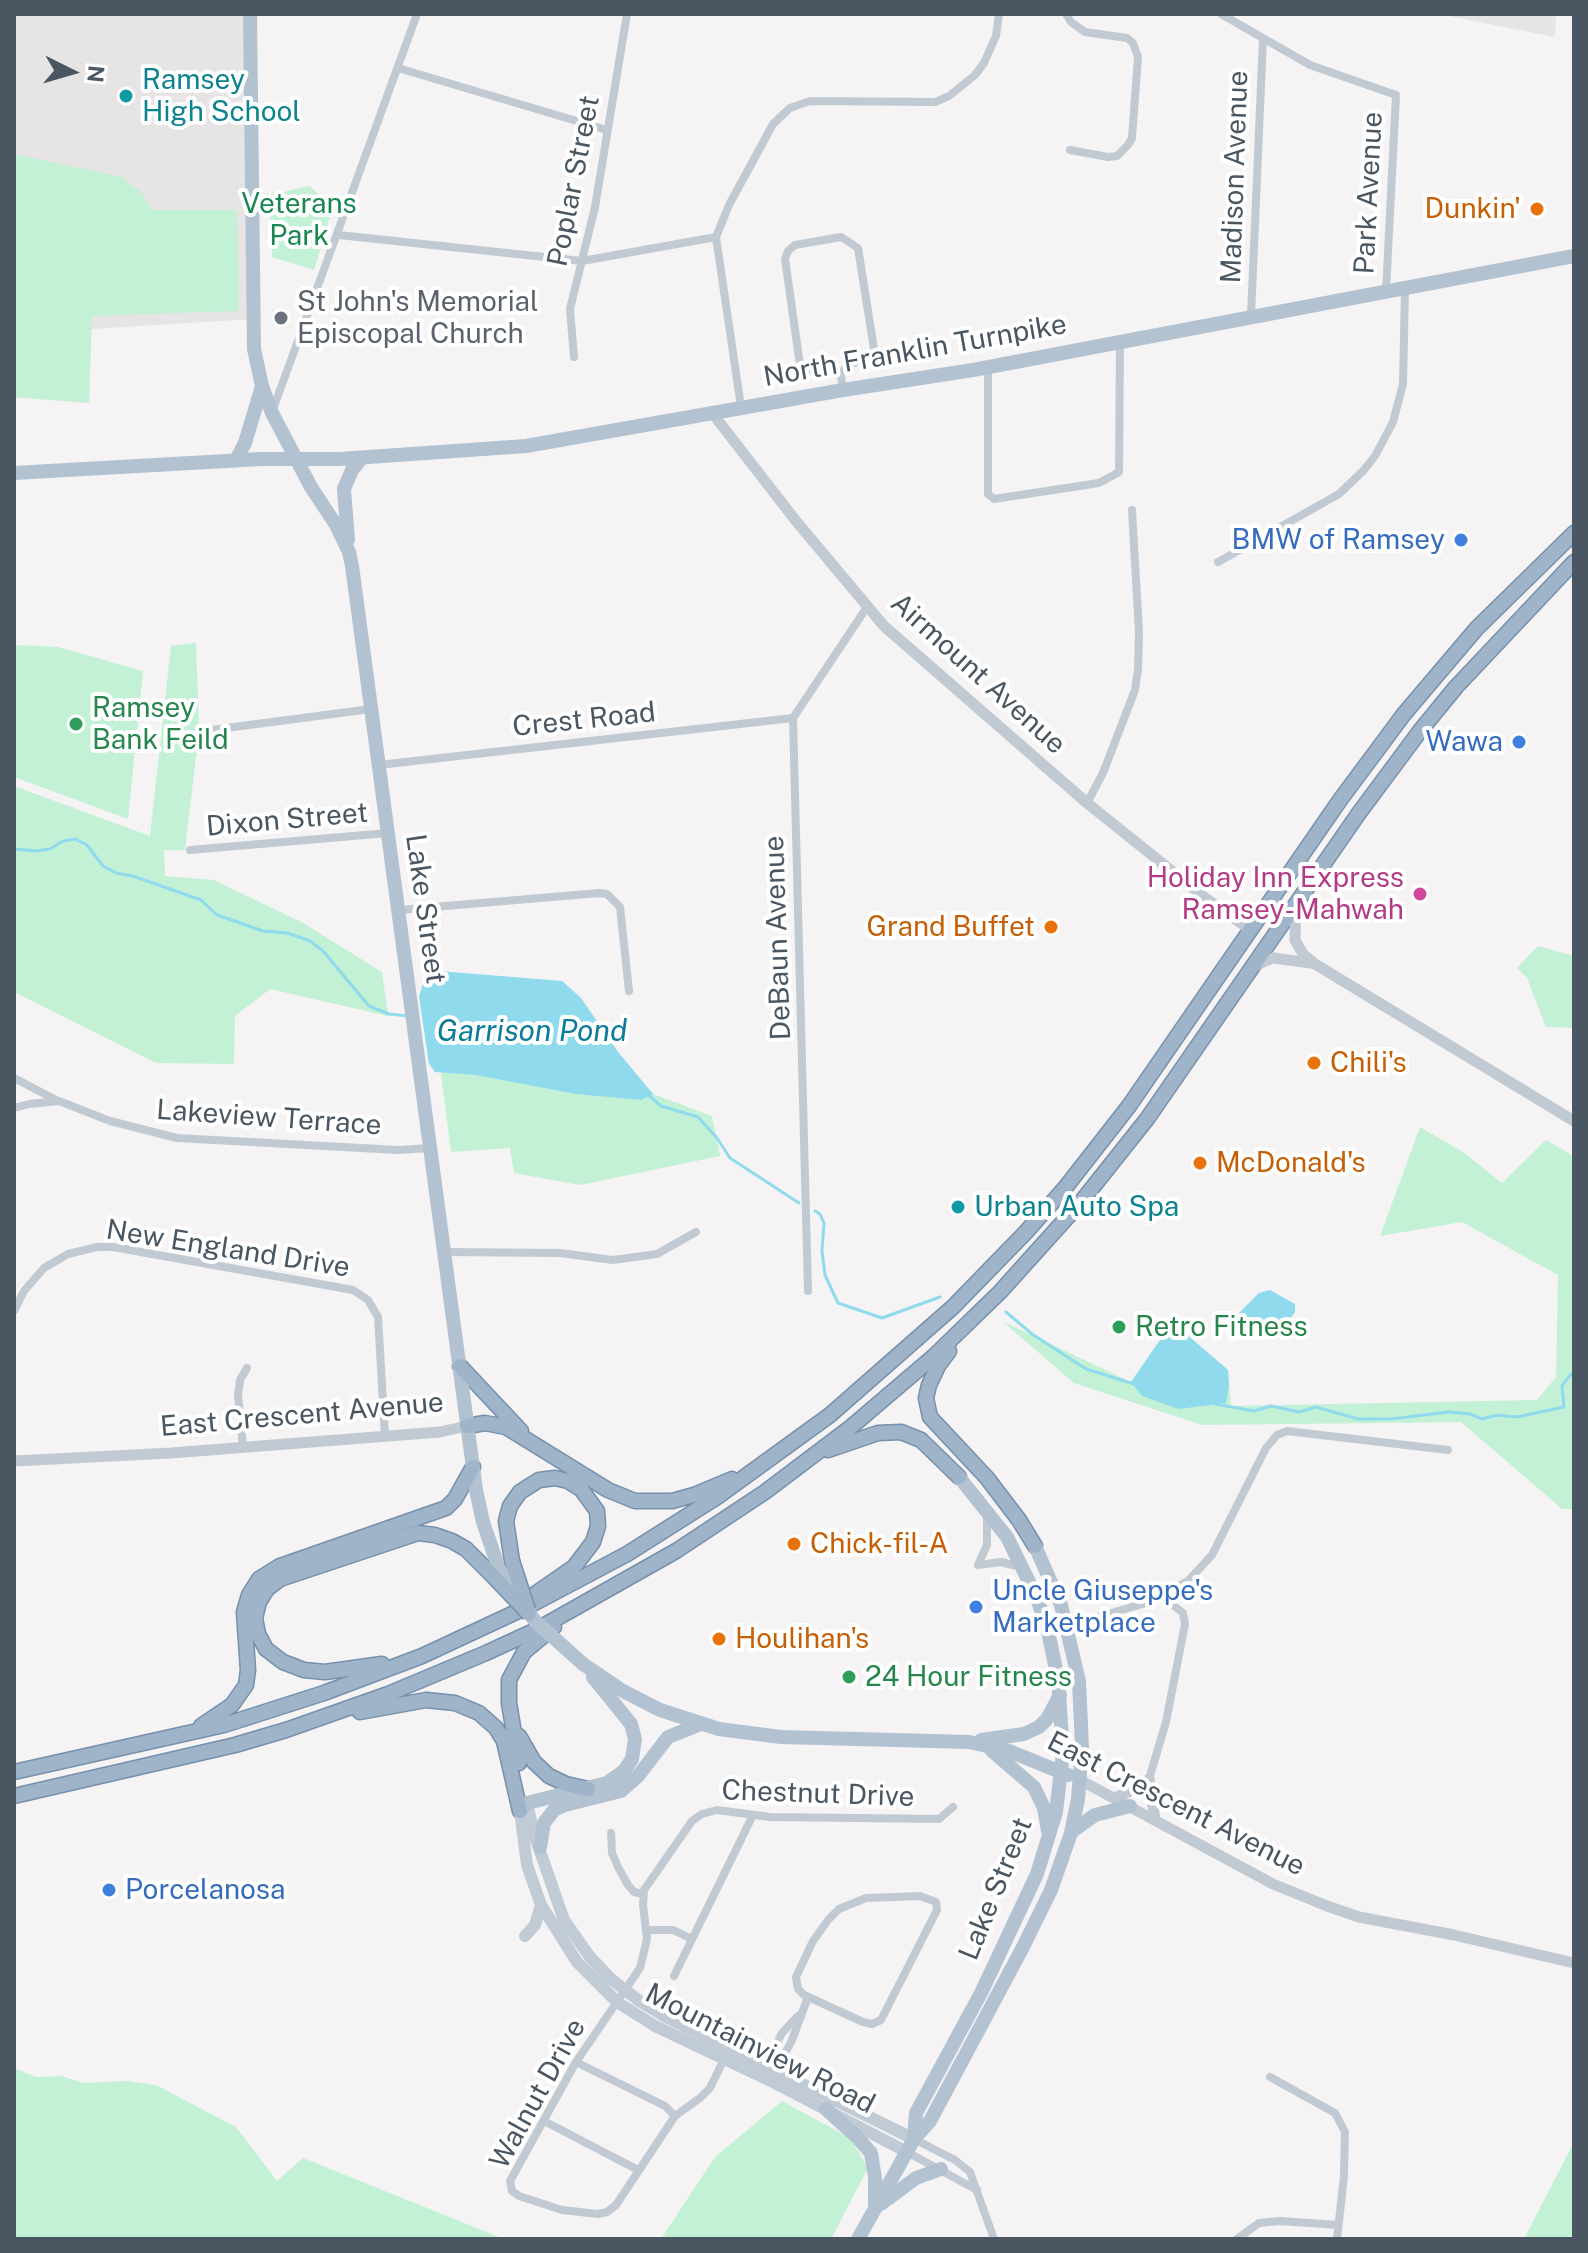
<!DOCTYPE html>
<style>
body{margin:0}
#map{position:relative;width:1588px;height:2253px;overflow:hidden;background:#f5f3f3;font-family:"Public Sans",sans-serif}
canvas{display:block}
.frame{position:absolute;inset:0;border:16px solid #4a5661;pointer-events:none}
.north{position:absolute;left:32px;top:32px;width:80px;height:80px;-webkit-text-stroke:6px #fff;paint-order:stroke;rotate:95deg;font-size:22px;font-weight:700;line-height:32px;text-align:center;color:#4a5661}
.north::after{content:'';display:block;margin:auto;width:28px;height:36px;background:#4a5661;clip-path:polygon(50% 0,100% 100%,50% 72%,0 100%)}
</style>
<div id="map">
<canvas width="1588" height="2253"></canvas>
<div class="frame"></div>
<div class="north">N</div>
</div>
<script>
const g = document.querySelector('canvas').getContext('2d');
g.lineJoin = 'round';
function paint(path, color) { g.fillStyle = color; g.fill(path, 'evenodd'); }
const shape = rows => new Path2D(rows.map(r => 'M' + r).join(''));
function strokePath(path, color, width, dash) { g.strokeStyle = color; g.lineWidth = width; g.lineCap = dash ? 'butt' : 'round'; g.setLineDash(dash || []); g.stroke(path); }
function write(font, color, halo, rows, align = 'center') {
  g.font = font + ' "Public Sans",sans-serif'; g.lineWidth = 8; g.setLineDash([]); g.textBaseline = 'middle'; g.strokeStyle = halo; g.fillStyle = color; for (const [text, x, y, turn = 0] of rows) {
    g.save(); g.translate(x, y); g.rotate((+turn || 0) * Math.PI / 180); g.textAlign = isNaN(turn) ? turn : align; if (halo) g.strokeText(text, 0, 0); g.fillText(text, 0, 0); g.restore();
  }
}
paint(shape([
 [14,14,250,14,254,319,91,329,89,403,14,397],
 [1440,14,1556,14,1555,37,1489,24]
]), '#e6e4e5');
paint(shape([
 [14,154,122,177,141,192,152,210,237,210,239,311,92,316,89,403,14,397],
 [309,186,333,206,314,270,272,257,269,195],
 [196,643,199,731,185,850,164,850,165,876,214,880,303,923,382,972,388,1016,270,989,235,1016,234,1064,156,1063,14,992,14,786,150,836,171,646],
 [14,645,58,647,143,671,128,819,14,777],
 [1538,946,1574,956,1574,1028,1546,1027,1527,978,1517,968],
 [562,981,581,998,618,1052,653,1094,712,1116,720,1156,580,1185,514,1173,510,1148,451,1152,430,988],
 [1420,1127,1463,1152,1502,1183,1546,1140,1574,1156,1574,1509,1562,1509,1461,1422,1202,1425,1074,1383,1002,1321,1131,1382,1162,1337,1185,1333,1228,1370,1231,1406,1537,1400,1556,1377,1558,1275,1462,1222,1380,1236],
 [14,2068,36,2077,61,2076,84,2083,127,2081,156,2085,236,2127,277,2181,303,2158,504,2239,14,2239],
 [782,2101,850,2138,868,2168,831,2239,661,2239,715,2157],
 [1574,2142,1574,2239,1524,2239]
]), '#c3f1d5');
paint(shape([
 [439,971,562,981,581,998,618,1052,653,1094,641,1100,576,1094,476,1075,435,1072,429,1064,419,996,426,974],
 [1270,1290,1295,1304,1295,1312,1278,1335,1260,1339,1236,1337,1233,1319,1259,1293],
 [1185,1333,1228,1370,1229,1385,1226,1403,1179,1409,1142,1396,1131,1382,1162,1337]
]), '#90daee');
strokePath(shape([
 [14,849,36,851,50,849,63,841,75,839,87,845,103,866,116,873,133,876,201,900,217,915,263,931,287,933,310,941,323,951,369,1006,389,1014,408,1016],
 [646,1093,661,1106,698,1117,717,1138,730,1158,799,1203],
 [815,1211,820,1214,824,1223,822,1251,825,1275,838,1303,882,1318,940,1297],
 [1006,1312,1032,1334,1086,1369,1134,1384],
 [1215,1404,1254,1411,1271,1406,1299,1412,1316,1407,1358,1419,1391,1419,1449,1412,1470,1414,1482,1419,1497,1415,1517,1417,1564,1407,1562,1386,1571,1374,1574,1375]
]), '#90daee', 3);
const trunk = shape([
 [949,1351,938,1366,929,1385,926,1398,930,1417,987,1478,1019,1520,1035,1546],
 [460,1366,521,1431],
 [467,1426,485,1423,506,1427,608,1490,635,1501,672,1501,694,1495,732,1479],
 [828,1450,878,1433,901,1432,921,1440,959,1477],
 [512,1561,506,1521,510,1506,520,1492,539,1480,555,1478,568,1481,581,1489,597,1511,598,1526,593,1542,574,1567,535,1594],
 [382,1664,325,1672,304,1670,283,1662,266,1649,258,1634,255,1618,259,1602,267,1589,280,1579,418,1533,435,1535,452,1541,466,1549,489,1572],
 [360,1712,426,1700,455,1703,479,1713,496,1728,504,1741,520,1811],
 [201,1726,232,1705,246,1685,248,1670,244,1612,249,1595,259,1579,280,1566,446,1508,455,1499,473,1467],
 [519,1736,534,1762,549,1776,566,1784,588,1789],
 [519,1763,509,1703,509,1680,524,1652,554,1627],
 [14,1772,224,1725,324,1693,422,1656,527,1607,627,1554,717,1497,830,1415,953,1307,1026,1232,1065,1188,1129,1106,1340,800,1404,714,1477,628,1574,533],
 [14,1796,235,1745,286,1730,388,1694,486,1653,536,1630,676,1551,765,1492,851,1427,933,1357,1000,1292,1081,1202,1147,1119,1359,813,1420,731,1456,687,1574,562]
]);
strokePath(trunk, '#7690ad', 17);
strokePath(shape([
 [1066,14,1071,22,1085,32,1127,38,1133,43,1138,57,1132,138,1128,145,1117,156,1108,157,1070,150],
 [1221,14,1310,65,1396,95,1386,292],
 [398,68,607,130],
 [339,235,582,261,716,237],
 [1251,316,1263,39],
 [574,357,570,309,595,207,627,14],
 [988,367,988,494,994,499,1099,483,1119,472,1120,342],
 [841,376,846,366,869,357,874,349,858,248,841,237,795,245,788,251,785,259,800,365,811,370,832,368,841,376,843,390],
 [741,407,716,237,729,205,773,124,790,108,810,101,935,102,949,96,975,75,984,63,996,36,999,14],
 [272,412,417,14],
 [1218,562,1339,494,1363,471,1375,456,1393,422,1403,384,1405,289],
 [211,730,371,709],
 [379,765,793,718],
 [1087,803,1103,773,1135,690,1138,669,1139,632,1132,510],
 [190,850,388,833],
 [399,910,599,893,607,894,620,907,629,991],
 [14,1078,58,1101],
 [14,1108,29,1104,59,1101,110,1121,177,1138,398,1150,431,1148],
 [445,1252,560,1253,613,1260,657,1254,696,1232],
 [808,1291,793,718,867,607],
 [14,1311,24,1291,44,1268,68,1254,97,1247,113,1247,353,1290,368,1300,378,1317,385,1436],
 [243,1447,238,1395,240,1380,247,1368],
 [978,1565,987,1545,987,1516],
 [978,1565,1001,1562,1021,1567],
 [1048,1631,1146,1603,1188,1581,1212,1555,1266,1448,1277,1435,1287,1431,1448,1450],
 [1149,1779,1166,1722,1185,1624,1183,1613,1162,1596],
 [611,1833,612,1853,618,1867,628,1885,634,1892,643,1894],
 [920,1896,936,1902,937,1910,881,2020,872,2024,863,2022,804,1995,798,1989,796,1977,813,1941,828,1920,839,1909,866,1898,920,1896],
 [646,1930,673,1930,692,1939],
 [674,1976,753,1815],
 [725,2057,710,2088,700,2098,675,2116,616,2205,607,2212,598,2214,562,2210,519,2196,512,2191,510,2181,576,2062,640,1968,647,1939,643,1905,644,1890,692,1821,702,1814,717,1810,770,1817,939,1819,953,1807],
 [576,2062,665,2106,675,2116],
 [764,2067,782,2033,798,2016],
 [775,2073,792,2040,808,1997],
 [1270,2077,1335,2113,1345,2132,1344,2176,1337,2239],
 [544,2121,638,2170],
 [914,2139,955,2160,970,2172,994,2239],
 [907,2152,977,2190],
 [1237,2239,1259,2223,1280,2221,1338,2225]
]), '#c1cad2', 8);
strokePath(shape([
 [713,414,796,521,884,626,1087,803,1208,900,1251,930],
 [1296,904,1295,940,1303,954,1315,964,1574,1121],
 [1254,966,1273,958,1311,963],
 [14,1461,171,1453,440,1432,467,1426],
 [1149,1779,1155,1820],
 [1080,1780,1273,1884,1327,1906,1359,1917,1454,1935,1574,1963],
 [1115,1798,1139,1787,1149,1779]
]), '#c1cad2', 11);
strokePath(shape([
 [527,1803,534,1834,564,1920,590,1957,611,1979,638,2000,666,2017,914,2139],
 [520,1811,527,1865,541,1905,577,1962,617,2002,655,2026,771,2081,907,2152],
 [525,1936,535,1925,541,1905]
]), '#c1cbd6', 12);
strokePath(shape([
 [250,14,254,349,262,386,272,413,311,487,336,525,349,552,352,566,476,1490,483,1522,499,1569],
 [236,460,245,443,262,386],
 [14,473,261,459,340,459,526,446,843,390,973,370,1574,256],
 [348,540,344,489,352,470,362,458],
 [583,1664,623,1691,660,1710,719,1729,781,1737,969,1742,1009,1751,1068,1775],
 [981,1740,1024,1734,1039,1727,1047,1719,1060,1695],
 [991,1750,1034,1787,1044,1808,1048,1831],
 [520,1811,527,1803,607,1783,624,1771,632,1759,635,1739,631,1724,593,1677],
 [1071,1832,1095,1815,1130,1806],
 [540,1847,544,1823,554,1810,565,1805,621,1791,638,1776,668,1737,701,1724],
 [826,2109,857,2137,871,2153,875,2178,875,2205],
 [914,2139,916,2113,981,1993,1037,1874,1056,1812,1063,1753,1058,1679,1048,1631,1037,1598,1007,1537,959,1477],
 [881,2204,916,2178,941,2169],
 [858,2239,914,2139,930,2121,1023,1947,1051,1890,1071,1833,1078,1799,1082,1747,1079,1681,1061,1605,1035,1546]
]), '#b3c2d1', 14);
strokePath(trunk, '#9fb4c9', 14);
const trunkBridge = shape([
 [512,1561,528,1610],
 [489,1572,529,1614]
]);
strokePath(trunkBridge, '#7690ad', 17, []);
strokePath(shape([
 [499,1569,535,1621,583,1664]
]), '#b3c2d1', 14);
strokePath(trunkBridge, '#9fb4c9', 14);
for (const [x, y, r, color] of [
 [126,96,8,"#0f9aa8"],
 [1537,209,8,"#e8710a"],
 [281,318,8,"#6b7280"],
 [1461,540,8,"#3f7fe0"],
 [76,724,8,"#2e9e5b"],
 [1519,742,8,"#3f7fe0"],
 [1420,894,8,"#d1479c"],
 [1051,927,8,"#e8710a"],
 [1314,1063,8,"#e8710a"],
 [1200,1163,8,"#e8710a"],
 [958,1207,8,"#0f9aa8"],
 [1119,1327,8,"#2e9e5b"],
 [794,1544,8,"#e8710a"],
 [976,1607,8,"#3f7fe0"],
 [719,1639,8,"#e8710a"],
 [849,1677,8,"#2e9e5b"],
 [109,1890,8,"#3f7fe0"]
]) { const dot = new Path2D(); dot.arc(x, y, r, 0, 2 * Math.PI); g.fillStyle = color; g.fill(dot); strokePath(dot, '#fff', 3); }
write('28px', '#0d838f', '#fff', [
 ["Ramsey",142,80],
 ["High School",142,112],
 ["Urban Auto Spa",974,1207]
], 'left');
write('28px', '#4a5661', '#fff', [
 ["Madison Avenue",1235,177,-88],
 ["Poplar Street",574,181,-79],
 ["Park Avenue",1369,193,-87],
 ["North Franklin Turnpike",915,351,-10],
 ["Airmount Avenue",978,674,42],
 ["Crest Road",584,720,-6],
 ["Dixon Street",287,820,-5],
 ["Lake Street",425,909,82],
 ["DeBaun Avenue",778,938,-92],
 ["Lakeview Terrace",269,1118,4],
 ["New England Drive",228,1249,9],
 ["East Crescent Avenue",302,1415,-5],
 ["Chestnut Drive",818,1794,2],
 ["East Crescent Avenue",1176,1804,27],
 ["Lake Street",996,1889,-68],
 ["Mountainview Road",760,2049,27],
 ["Walnut Drive",538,2094,-61]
]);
write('28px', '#17864f', '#fff', [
 ["Veterans",299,204],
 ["Park",299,236]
]);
write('28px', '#c56008', '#fff', [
 ["Dunkin'",1521,209,"right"],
 ["Grand Buffet",1035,927,"right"],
 ["Chili's",1330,1063],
 ["McDonald's",1216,1163],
 ["Chick-fil-A",810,1544],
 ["Houlihan's",735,1639]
], 'left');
write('28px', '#5b616d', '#fff', [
 ["St John's Memorial",297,302],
 ["Episcopal Church",297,334]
], 'left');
write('28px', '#366cbe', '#fff', [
 ["BMW of Ramsey",1445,540],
 ["Wawa",1503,742],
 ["Uncle Giuseppe's",992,1591,"left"],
 ["Marketplace",992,1623,"left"],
 ["Porcelanosa",125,1890,"left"]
], 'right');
write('28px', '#27864d', '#fff', [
 ["Ramsey",92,708],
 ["Bank Feild",92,740],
 ["Retro Fitness",1135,1327],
 ["24 Hour Fitness",865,1677]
], 'left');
write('28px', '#b23c85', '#fff', [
 ["Holiday Inn Express",1404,878],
 ["Ramsey-Mahwah",1404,910]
], 'right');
write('italic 30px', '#0c7c9b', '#fff', [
 ["Garrison Pond",532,1032]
]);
</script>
